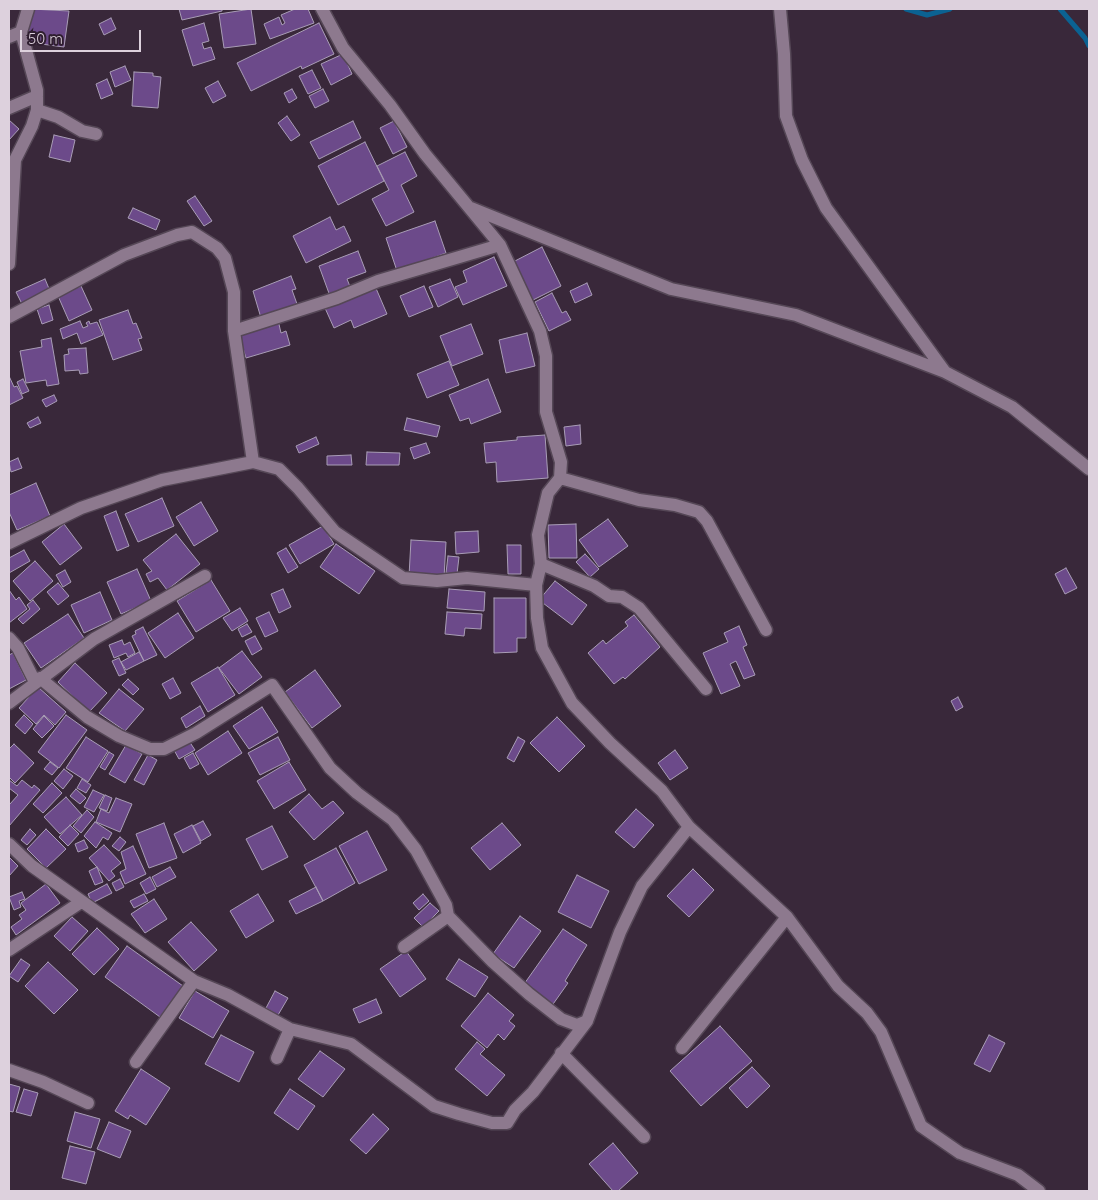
<!DOCTYPE html>
<style>
body{margin:0}
#map{position:relative;width:1098px;height:1200px;overflow:hidden;background:#39283a;font-family:Quicksand,sans-serif}
canvas{display:block}
.frame{position:absolute;inset:0;border:10px solid #ddd1dd;pointer-events:none}
.scale{position:absolute;left:20px;top:30px;width:121px;height:22px;box-sizing:border-box;border:2px solid #ddd1dd;border-top:0;padding-left:6px;font-size:15px;line-height:18px;white-space:nowrap;color:#ddd1dd;-webkit-text-stroke:4px #2f1e30;paint-order:stroke}
</style>
<div id="map">
<canvas width="1098" height="1200"></canvas>
<div class="frame"></div>
<div class="scale">50 m</div>
</div>
<script>
const g = document.querySelector('canvas').getContext('2d');
g.lineJoin = 'round';
const shape = rows => new Path2D(rows.map(r => 'M' + r).join(''));
function strokePath(path, color, width, dash) { g.strokeStyle = color; g.lineWidth = width; g.lineCap = dash ? 'butt' : 'round'; g.setLineDash(dash || []); g.stroke(path); }
function paint(path, color) { g.fillStyle = color; g.fill(path, 'evenodd'); }
strokePath(shape([
 [906,9,927,15,950,9],
 [1060,9,1085,38,1089,46]
]), '#0b6292', 5);
const building = shape([
 [31,9,69,11,64,47,26,42,31,9],
 [179,9,222,9,222,11,182,20,179,9],
 [251,9,256,44,224,48,219,14,251,9],
 [295,9,308,9,314,23,270,39,264,24,279,17,282,25,285,23,281,15,295,9],
 [111,18,116,29,104,35,99,24,111,18],
 [204,23,209,41,202,43,204,49,211,47,215,59,193,66,182,30,204,23],
 [319,23,334,54,302,69,301,66,251,91,237,63,319,23],
 [343,54,352,74,331,85,321,64,343,54],
 [125,66,131,80,115,87,110,72,125,66],
 [312,70,321,88,308,94,299,76,312,70],
 [134,72,153,73,153,76,161,77,158,108,132,106,134,72],
 [107,79,113,94,101,99,96,84,107,79],
 [218,81,226,96,213,103,205,88,218,81],
 [292,89,297,98,289,103,284,93,292,89],
 [323,89,329,101,315,108,309,96,323,89],
 [287,116,300,135,291,141,278,123,287,116],
 [9,120,19,129,9,140,9,120],
 [353,121,361,138,319,159,310,142,353,121],
 [394,121,407,147,393,154,380,128,394,121],
 [54,135,75,140,70,162,49,157,54,135],
 [365,142,384,181,338,205,318,166,365,142],
 [405,152,417,176,401,185,414,212,386,226,372,199,389,190,377,166,405,152],
 [195,196,212,221,204,226,187,201,195,196],
 [133,208,160,220,156,230,128,218,133,208],
 [330,217,336,230,344,226,351,241,306,263,293,236,330,217],
 [435,221,446,253,397,271,386,238,435,221],
 [542,247,561,286,533,300,513,262,542,247],
 [358,251,366,272,347,279,351,289,330,296,319,266,358,251],
 [494,257,507,286,463,305,455,287,467,282,463,271,494,257],
 [291,276,296,289,292,290,297,304,261,318,253,291,291,276],
 [45,279,50,291,22,304,16,292,45,279],
 [450,279,458,297,438,307,429,287,450,279],
 [587,283,592,295,575,303,570,291,587,283],
 [81,286,92,310,69,321,58,296,81,286],
 [375,286,387,314,354,328,351,320,334,328,325,308,375,286],
 [424,286,433,307,409,317,400,296,424,286],
 [552,293,562,313,566,311,571,320,549,331,535,302,552,293],
 [49,305,53,320,42,324,37,309,49,305],
 [128,310,133,324,136,323,142,338,138,339,142,350,113,360,99,320,128,310],
 [278,320,281,333,286,331,290,345,246,358,238,332,278,320],
 [80,321,83,328,88,326,86,323,89,321,90,324,97,322,103,335,81,344,77,333,63,339,60,329,80,321],
 [471,324,483,354,452,366,440,336,471,324],
 [527,333,535,366,506,373,499,340,527,333],
 [51,338,59,384,47,386,46,380,26,383,20,351,42,347,41,340,51,338],
 [86,348,88,373,80,374,79,370,65,371,64,355,69,354,68,349,86,348],
 [449,361,459,385,427,398,417,374,449,361],
 [9,376,14,387,17,386,23,398,9,405,9,376],
 [23,379,29,391,22,394,17,382,23,379],
 [488,379,501,412,471,424,469,418,460,421,449,395,488,379],
 [54,395,57,401,46,407,42,400,54,395],
 [38,417,41,423,30,428,27,423,38,417],
 [407,418,440,426,437,437,404,430,407,418],
 [580,425,581,444,566,446,564,427,580,425],
 [545,435,548,478,497,482,496,462,486,463,484,443,517,440,517,437,545,435],
 [316,437,319,444,299,453,296,446,316,437],
 [426,443,430,453,414,459,410,448,426,443],
 [367,452,400,453,399,465,366,465,367,452],
 [351,455,352,465,327,465,327,456,351,455],
 [18,458,22,468,11,472,9,462,18,458],
 [36,483,50,516,17,530,9,512,9,495,36,483],
 [162,498,174,526,138,542,125,514,162,498],
 [201,502,218,531,194,546,176,517,201,502],
 [116,511,129,546,117,551,104,516,116,511],
 [608,519,628,546,599,567,579,540,608,519],
 [64,524,82,548,60,565,42,542,64,524],
 [576,524,577,558,549,558,548,525,576,524],
 [323,526,334,544,300,564,289,545,323,526],
 [478,531,479,552,456,554,455,532,478,531],
 [176,534,200,564,167,590,158,578,150,582,146,574,152,571,143,560,176,534],
 [411,540,446,542,444,578,409,576,411,540],
 [336,544,375,571,359,594,320,567,336,544],
 [507,545,521,545,521,574,508,574,507,545],
 [286,548,298,567,288,573,277,553,286,548],
 [24,550,30,561,9,573,9,558,24,550],
 [585,554,599,569,590,577,576,562,585,554],
 [448,556,459,557,457,574,446,573,448,556],
 [35,561,53,581,30,601,13,581,35,561],
 [1066,568,1077,588,1065,594,1055,574,1066,568],
 [137,569,151,601,121,614,107,582,137,569],
 [65,570,71,582,63,587,56,575,65,570],
 [211,580,230,611,196,632,177,601,211,580],
 [555,581,587,605,572,625,539,600,555,581],
 [58,583,69,596,58,605,47,592,58,583],
 [283,589,291,607,279,613,271,594,283,589],
 [449,589,485,592,484,611,447,608,449,589],
 [9,590,16,600,19,597,27,609,9,623,9,590],
 [100,592,112,620,84,633,71,605,100,592],
 [494,598,526,598,526,638,517,638,517,652,494,653,494,598],
 [33,600,40,609,23,624,18,619,30,609,27,605,33,600],
 [240,608,248,621,232,631,223,618,240,608],
 [269,612,278,631,265,637,256,618,269,612],
 [447,612,482,614,481,629,465,628,464,636,445,634,447,612],
 [178,613,194,638,165,658,148,633,178,613],
 [68,614,84,638,41,668,24,643,68,614],
 [634,615,660,647,625,679,623,677,614,684,588,653,603,640,606,644,628,626,625,622,634,615],
 [247,624,252,632,242,637,238,629,247,624],
 [739,626,747,645,743,647,755,675,744,679,736,661,730,664,740,686,721,694,703,653,728,642,724,633,739,626],
 [143,627,157,655,144,661,132,636,136,634,135,631,143,627],
 [255,636,262,649,252,655,245,641,255,636],
 [122,640,124,645,130,642,135,653,128,657,126,653,114,658,109,645,122,640],
 [242,651,262,677,239,694,219,668,242,651],
 [139,652,144,661,126,670,121,662,139,652],
 [13,653,26,680,9,689,9,655,13,653],
 [119,658,126,673,119,676,112,661,119,658],
 [75,663,107,693,89,712,58,682,75,663],
 [218,667,235,695,208,712,191,683,218,667],
 [315,670,341,706,312,728,285,692,315,670],
 [173,678,181,693,170,699,162,684,173,678],
 [128,679,139,689,133,695,122,685,128,679],
 [38,687,66,712,55,725,44,715,36,724,19,708,38,687],
 [119,689,144,709,125,731,99,713,119,689],
 [958,697,963,707,956,711,951,701,958,697],
 [200,706,205,716,186,728,181,718,200,706],
 [262,707,278,732,249,749,233,726,262,707],
 [24,715,33,724,25,734,15,725,24,715],
 [66,715,87,730,59,768,38,752,66,715],
 [44,716,54,726,42,738,33,729,44,716],
 [557,717,585,746,559,772,530,743,557,717],
 [228,731,242,753,208,775,195,753,228,731],
 [86,737,108,751,88,782,66,768,86,737],
 [278,737,290,760,260,775,248,753,278,737],
 [518,737,525,741,514,762,507,758,518,737],
 [189,741,195,750,179,759,174,750,189,741],
 [14,744,34,763,15,783,9,777,9,749,14,744],
 [126,745,142,754,125,783,109,774,126,745],
 [675,750,688,768,670,780,658,763,675,750],
 [109,752,114,755,105,770,100,767,109,752],
 [193,753,199,764,190,769,184,758,193,753],
 [148,755,157,760,144,785,134,780,148,755],
 [50,762,58,768,52,775,44,769,50,762],
 [289,762,306,790,274,809,257,781,289,762],
 [64,769,73,776,63,789,54,781,64,769],
 [82,779,91,785,86,793,77,788,82,779],
 [9,780,17,786,22,780,32,788,34,785,40,790,9,826,9,803,10,804,18,795,9,788,9,780],
 [52,783,62,793,43,813,33,804,52,783],
 [76,789,86,798,80,804,70,796,76,789],
 [93,790,104,795,94,812,84,807,93,790],
 [309,794,322,809,333,801,344,813,314,840,289,812,309,794],
 [105,795,112,798,107,811,99,808,105,795],
 [66,797,82,815,60,834,44,817,66,797],
 [116,798,132,804,120,832,96,822,101,809,109,813,116,798],
 [636,809,654,825,634,848,615,832,636,809],
 [87,810,94,817,81,833,73,826,87,810],
 [203,821,211,835,201,841,193,826,203,821],
 [95,822,112,833,108,840,103,837,96,848,84,836,95,822],
 [164,823,177,858,149,868,136,834,164,823],
 [502,823,521,845,490,870,471,848,502,823],
 [70,825,79,834,68,846,59,837,70,825],
 [192,825,201,843,183,853,174,834,192,825],
 [272,826,288,857,262,870,246,839,272,826],
 [30,829,36,835,27,845,21,840,30,829],
 [46,829,66,849,46,868,27,849,46,829],
 [367,831,387,870,359,884,339,846,367,831],
 [120,837,126,842,119,851,112,846,120,837],
 [84,840,88,848,78,852,75,844,84,840],
 [104,845,121,863,111,871,115,876,109,881,89,858,104,845],
 [133,846,146,874,125,884,120,872,126,869,121,852,133,846],
 [336,848,355,883,323,901,304,865,336,848],
 [9,857,18,866,9,876,9,857],
 [97,867,103,882,95,885,89,871,97,867],
 [170,867,176,877,157,887,152,877,170,867],
 [693,869,714,890,689,917,667,896,693,869],
 [577,875,609,891,591,928,558,912,577,875],
 [150,877,156,889,146,894,140,883,150,877],
 [120,879,124,887,116,891,112,883,120,879],
 [46,884,60,903,16,935,11,927,22,919,19,915,26,910,21,903,46,884],
 [107,884,112,893,92,903,88,894,107,884],
 [316,887,323,901,296,914,289,901,316,887],
 [22,892,25,899,19,901,21,907,14,910,9,897,22,892],
 [144,894,148,901,134,908,130,901,144,894],
 [258,894,274,921,246,938,230,911,258,894],
 [423,894,429,901,419,910,413,903,423,894],
 [154,899,167,919,145,933,131,914,154,899],
 [430,903,439,911,423,927,414,918,430,903],
 [520,916,541,931,514,968,493,954,520,916],
 [72,917,88,931,70,951,54,936,72,917],
 [191,922,217,950,194,971,168,942,191,922],
 [97,928,119,949,94,975,72,954,97,928],
 [563,929,587,945,565,981,568,983,551,1007,522,987,563,929],
 [127,946,183,986,160,1017,105,977,127,946],
 [406,951,426,979,400,997,380,969,406,951],
 [21,959,30,965,18,982,9,976,21,959],
 [459,959,488,977,475,997,446,979,459,959],
 [48,962,78,990,54,1014,25,986,48,962],
 [195,991,229,1011,213,1038,179,1018,195,991],
 [275,991,288,998,278,1015,266,1008,275,991],
 [488,993,514,1015,509,1021,515,1026,504,1040,498,1034,487,1048,461,1026,488,993],
 [376,999,382,1013,359,1023,353,1009,376,999],
 [720,1026,752,1061,701,1106,670,1071,720,1026],
 [221,1035,254,1052,239,1082,205,1064,221,1035],
 [989,1035,1005,1043,990,1072,974,1064,989,1035],
 [477,1042,485,1049,480,1054,505,1075,487,1096,455,1069,477,1042],
 [320,1051,345,1069,323,1097,298,1079,320,1051],
 [752,1067,770,1086,747,1108,729,1088,752,1067],
 [141,1069,170,1088,146,1125,130,1115,128,1119,115,1111,141,1069],
 [9,1084,20,1087,13,1112,9,1111,9,1084],
 [24,1089,38,1093,31,1116,16,1112,24,1089],
 [290,1089,315,1106,298,1130,274,1113,290,1089],
 [75,1112,100,1119,91,1148,67,1141,75,1112],
 [373,1114,389,1129,366,1154,350,1140,373,1114],
 [109,1122,131,1131,120,1158,97,1149,109,1122],
 [613,1143,638,1173,618,1191,613,1191,589,1164,613,1143],
 [70,1146,95,1152,86,1184,62,1178,70,1146]
]);
paint(building, '#6c4a8a');
strokePath(building, '#a99db6', 1);
const minor = shape([
 [322,9,343,48,390,105,425,154,500,245,540,331,546,356,546,412,561,462,560,478,548,493,538,535,541,564,536,585,537,618,542,648,572,703,610,743,662,791,689,827,787,917,838,986,867,1013,881,1032,921,1126,960,1153,1018,1175,1039,1191],
 [780,9,784,54,786,116,802,160,826,208,945,372],
 [9,37,21,32],
 [9,108,37,96],
 [37,110,58,117,82,131,96,134],
 [471,208,671,289,796,315,945,372,1012,407,1089,469],
 [9,264,15,160,32,126,37,110,37,90,21,32,28,9],
 [9,317,124,255,177,235,192,232,217,248,225,258,234,292,234,331,253,462],
 [234,331,337,298,378,281,500,245],
 [560,478,639,500,675,505,699,512,707,521,766,630],
 [9,543,81,508,162,480,253,462,279,469,298,488,335,532,403,578,437,581,467,578,536,585],
 [541,564,594,586,609,596,622,597,639,608,706,689],
 [9,638,18,648,35,682],
 [40,678,87,717,119,736,150,749,164,749,196,733,272,685,330,768,357,793,393,820,416,850,446,905,448,916,493,962,529,994,561,1019,577,1025,587,1021,620,932,642,886,689,827],
 [9,703,94,639,205,576],
 [9,844,32,866,194,981,228,995,290,1029,351,1044,434,1106,459,1114,492,1123,507,1123,515,1110,533,1092,587,1021],
 [404,947,448,916],
 [9,950,81,902],
 [682,1048,787,917],
 [561,1053,644,1137],
 [277,1058,290,1029],
 [136,1062,194,981],
 [9,1070,43,1082,88,1103]
]);
strokePath(minor, '#554756', 15);
strokePath(minor, '#8d798e', 12);
</script>
